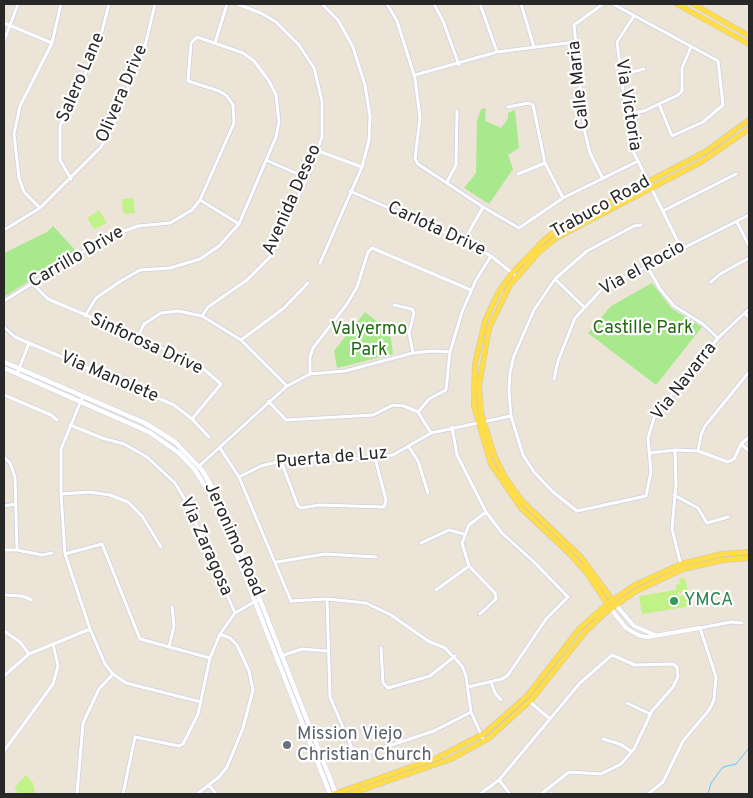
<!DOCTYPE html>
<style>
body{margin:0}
#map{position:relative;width:753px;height:798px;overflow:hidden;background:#ece4d7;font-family:Overpass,sans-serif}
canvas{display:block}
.frame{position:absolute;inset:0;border:5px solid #282828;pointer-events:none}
</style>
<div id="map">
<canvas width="753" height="798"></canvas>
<div class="frame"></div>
</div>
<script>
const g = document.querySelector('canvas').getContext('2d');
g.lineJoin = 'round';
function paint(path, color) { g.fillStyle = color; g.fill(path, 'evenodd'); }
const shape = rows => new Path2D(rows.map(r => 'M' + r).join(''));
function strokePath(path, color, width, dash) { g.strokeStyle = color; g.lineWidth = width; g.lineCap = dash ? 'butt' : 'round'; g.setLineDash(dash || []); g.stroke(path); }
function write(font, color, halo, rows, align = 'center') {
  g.font = font + ' Overpass,sans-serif'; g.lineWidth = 4.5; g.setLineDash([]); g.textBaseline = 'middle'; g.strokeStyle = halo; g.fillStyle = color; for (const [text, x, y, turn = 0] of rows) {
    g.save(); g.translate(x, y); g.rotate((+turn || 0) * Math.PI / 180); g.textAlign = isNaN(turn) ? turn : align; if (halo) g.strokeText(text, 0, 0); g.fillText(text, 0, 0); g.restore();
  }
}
paint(shape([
 [486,108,485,121,501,128,508,119,508,113,515,110,519,148,508,155,513,169,489,204,464,188,476,173,477,121,481,109],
 [53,226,76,251,4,297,4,253,47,232],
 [652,283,672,309,702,327,656,385,588,333,611,306],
 [365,312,390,332,393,354,337,368,334,351]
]), '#a9e98d');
paint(shape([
 [133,198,135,213,125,214,123,212,122,199],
 [99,210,107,223,94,229,87,218],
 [685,578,688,591,679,593,677,591,679,596,689,594,691,606,642,614,639,596,676,590,676,585,680,584,679,579],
 [26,775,33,783,35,794,19,794,16,791,15,787]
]), '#c0f287');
strokePath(shape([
 [708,794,711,783,723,767,736,764,749,748]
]), '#5ecafa', 1);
const minor = shape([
 [387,4,397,21,415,78,420,118,415,159,418,164,483,207,519,228,563,198,636,162],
 [434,4,443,21,459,65],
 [480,4,497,52],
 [521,4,534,47],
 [613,4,718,61,723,105,703,122,672,136,659,104],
 [634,16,617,42,630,145,681,248],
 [4,23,52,43],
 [4,41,18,4],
 [215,43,227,4],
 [415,75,497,52,575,42],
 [620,75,644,69],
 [508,107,529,103,533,105,545,163,563,198],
 [626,114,644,111,678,95,682,91,682,68,691,47],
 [318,151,362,167],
 [266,160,307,178],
 [518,174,545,163],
 [71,179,60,160,60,126,98,47,109,4],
 [603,179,590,153,585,133,574,25,603,4],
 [447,182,456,165,457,111],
 [350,191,464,241,491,256,517,277],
 [200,200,239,224],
 [40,208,24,192,19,178,14,134,20,106,52,43,61,4],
 [663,211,736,174],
 [737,222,749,246],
 [641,225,634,226,587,251,555,279,534,310,514,356,510,372,509,392,511,416,523,455,534,472,553,492,577,511,646,496,651,472,648,438,655,415,718,338,749,309],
 [4,230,40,208,101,147,113,125,145,46,155,4],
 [464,241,483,207],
 [320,263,362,167,369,140,370,116,365,85,353,47,338,20,322,4],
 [647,266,660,289,674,306,703,324,718,338],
 [555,279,584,307],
 [711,282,720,274,749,258],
 [32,283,48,299,138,337,200,366,221,384,192,419],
 [4,301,105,238,138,226,170,223,192,210,200,200,234,123,233,105,227,96,219,91,188,81,191,43,197,37,243,53,254,61,269,81,276,95,279,122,276,137,239,224,219,246,200,259,170,268,140,270,121,281,96,298,85,316],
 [394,305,412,309,414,313,409,333,413,353],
 [745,313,749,318],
 [202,316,208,307,247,280,270,257,307,178,322,137,322,101,314,68,299,45,276,22,261,13,237,4],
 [4,327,15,337,174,405,192,419,209,437],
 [138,337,144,324,161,313,178,311,202,316,241,340,287,386],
 [241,340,284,308,308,283],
 [17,374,29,343],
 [310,374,310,357,313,348,347,304,357,287,368,252,372,248,471,290],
 [554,379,558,361,575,318,602,289,749,215],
 [4,395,51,415,57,420],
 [83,396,61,449,61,494,65,554,90,629,105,664,113,674,126,683,201,702],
 [268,401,286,420,373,415,393,405,404,406,418,412,431,433],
 [418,412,429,399,446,390,450,352,462,312,476,280,491,256],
 [70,425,102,438,124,444,147,457,175,483,187,503,235,613],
 [452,427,457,455,486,512,502,533,534,562,568,597,546,619,508,675,502,679,468,687],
 [741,444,749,451],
 [409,447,418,461,428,493],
 [220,448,239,477,291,601,327,599,366,603,391,615,428,641,445,648,462,666,466,676,471,712,484,741],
 [675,450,676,484,672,529,681,565],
 [698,451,701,435,705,426,749,372],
 [650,453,675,450,698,451,728,462,734,459,741,444,749,437],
 [4,457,10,463,15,477,17,550],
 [281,461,298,506,301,508,319,505,384,507,386,500,375,458],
 [198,467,287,386,310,374,345,371,413,353,432,351,450,352],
 [239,477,261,466,281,461,375,458,393,455,431,433,511,416],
 [61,494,89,492,110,495,128,502,142,516,161,547],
 [674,495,698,508,707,523,728,517],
 [4,506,16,504],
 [421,543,449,530,464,534],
 [4,550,17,550,42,555,52,553],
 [65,554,102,544,140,639,210,658],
 [277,562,325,554,376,557],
 [436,590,469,566],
 [4,595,22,596,32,600],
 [327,599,330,697,352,748,358,756,434,731,471,712],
 [480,614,496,599,495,593,469,566,462,543,469,525,486,512],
 [4,631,20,642,29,654],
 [169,647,174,626,172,607],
 [381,648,383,683,388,688,430,676,455,656],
 [281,656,302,649,327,651],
 [4,676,29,654,90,629],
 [491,682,495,693,501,700],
 [530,702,550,719],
 [627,703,650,714],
 [603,739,620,744,632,752],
 [4,751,53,684,58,666,53,644],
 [499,780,510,794],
 [209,785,216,794],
 [77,794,83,723,99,689,113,674],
 [123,794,135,737,179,746,183,744,198,714,210,658,220,634,235,613,259,599],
 [197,794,219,777,227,767,243,728,253,690,249,671,237,645,230,638,220,634],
 [480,794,499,780,580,683,612,655,635,665,673,664,677,667,678,677,673,687,652,711,634,749,621,764,601,774,569,772,541,794],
 [648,794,663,782,683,741,709,710,714,700,716,677,700,628,731,622,742,623]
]);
const tertiary = shape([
 [616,605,634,626,655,635],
 [611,609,626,628,640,636,648,637,700,628]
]);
const secondary = shape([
 [4,362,145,423,175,442,202,470,224,508,336,794],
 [4,368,149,432,179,453,195,470,218,507,330,794]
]);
const primary = shape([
 [677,4,749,44],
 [693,4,749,36],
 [616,605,581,557,522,501,505,477,494,455,481,413,479,386,489,328,510,285,538,253,556,238,701,162,749,129],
 [611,609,587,573,569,553,521,508,491,464,474,406,475,364,485,321,498,293,512,273,544,240,560,228,705,152,749,120],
 [334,794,437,758,485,733,528,695,579,629,604,607,633,586,681,564,722,554,749,552],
 [350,794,451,759,489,738,532,699,586,631,607,611,636,591,683,569,723,560,749,558]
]);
strokePath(minor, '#ccd0e3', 4.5);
strokePath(tertiary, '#ccd0e3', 5);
strokePath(secondary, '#ccd0e3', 5.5);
strokePath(primary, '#c7c7c7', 6);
strokePath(minor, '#fff', 3);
strokePath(tertiary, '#fff', 4);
strokePath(secondary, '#fff', 4.5);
strokePath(primary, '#fedc4a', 5);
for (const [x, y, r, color] of [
 [674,601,5,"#2e9e5b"],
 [287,745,5,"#6b7280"]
]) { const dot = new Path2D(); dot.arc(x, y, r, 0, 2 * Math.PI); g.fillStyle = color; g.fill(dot); strokePath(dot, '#fff', 2); }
write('18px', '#282828', '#fff', [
 ["Salero Lane",82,78,-67],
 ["Calle Maria",580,85,-96],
 ["Olivera Drive",123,94,-67],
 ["Via Victoria",627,105,81],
 ["Avenida Deseo",293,200,-66],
 ["Trabuco Road",601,208,-29],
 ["Carlota Drive",436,230,25],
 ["Carrillo Drive",77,258,-30],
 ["Via el Rocio",643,269,-29],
 ["Sinforosa Drive",146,345,25],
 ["Via Manolete",109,378,23],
 ["Via Navarra",685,382,-52],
 ["Puerta de Luz",332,459,-5],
 ["Jeronimo Road",233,540,66],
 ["Via Zaragosa",205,547,66]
]);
write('18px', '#216a12', '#fff', [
 ["Castille Park",643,329],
 ["Valyermo",369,330],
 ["Park",369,351]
]);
write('18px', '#27864d', '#fff', [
 ["YMCA",684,601]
], 'left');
write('18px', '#5b616d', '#fff', [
 ["Mission Viejo",297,735],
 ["Christian Church",297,756]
], 'left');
</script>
